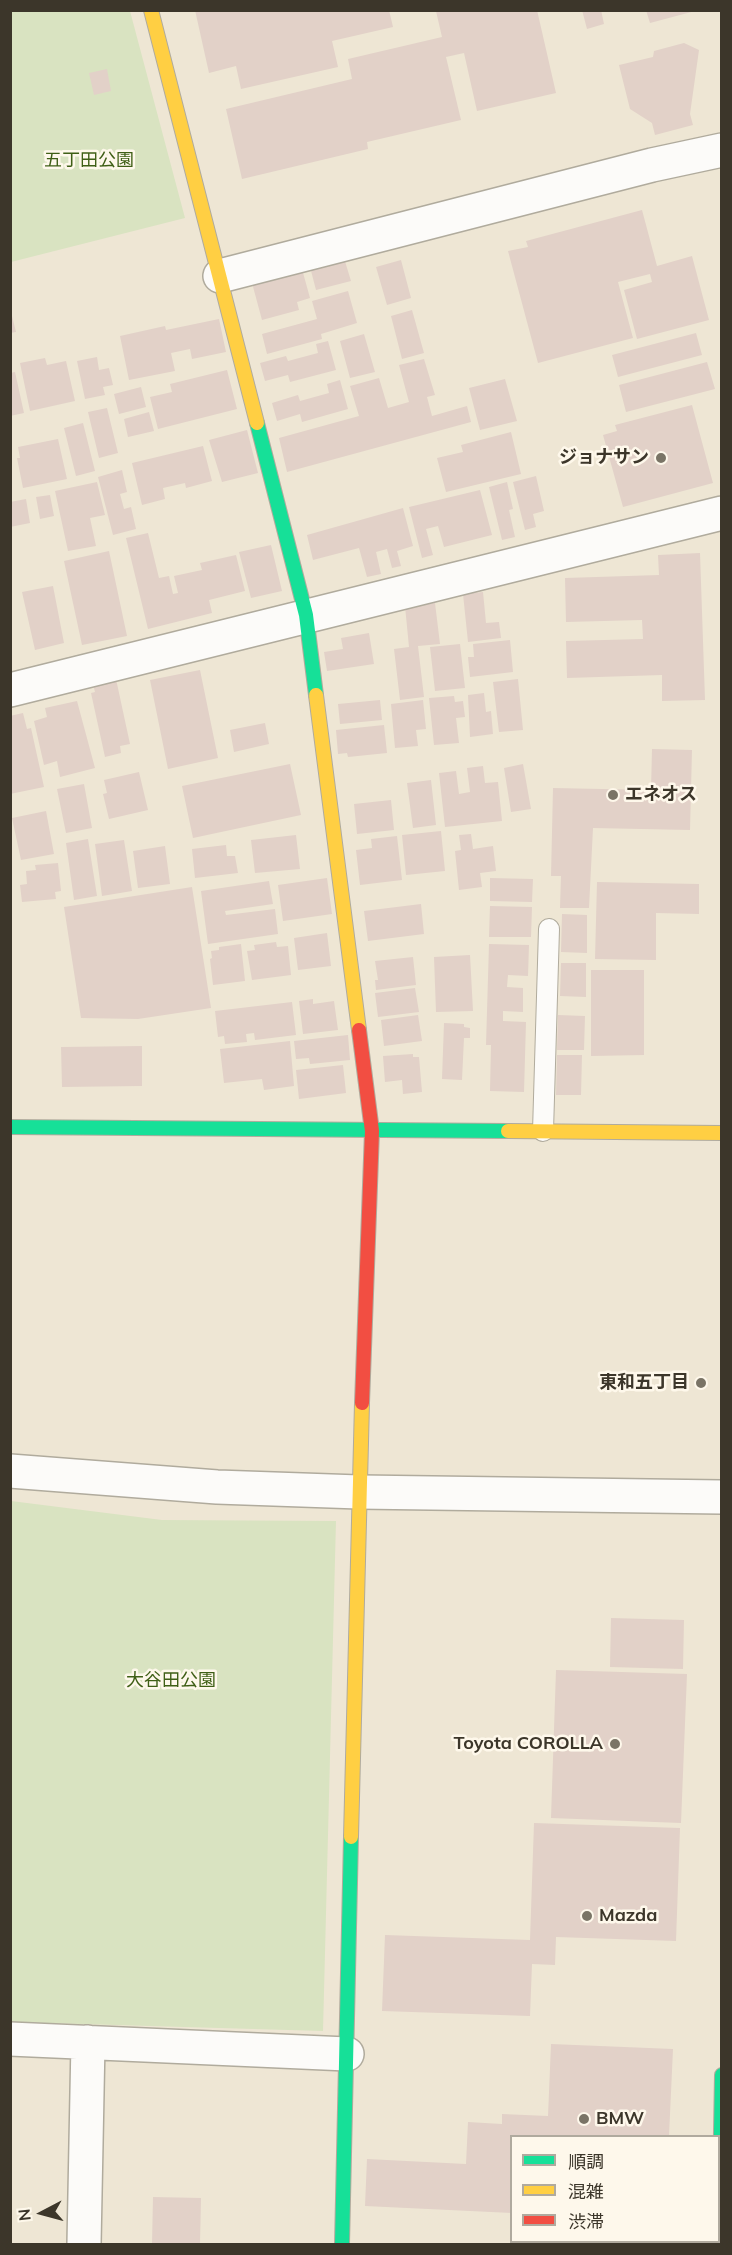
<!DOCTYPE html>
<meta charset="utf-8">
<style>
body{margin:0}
#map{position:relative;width:732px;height:2255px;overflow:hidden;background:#eee6d4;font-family:Mulish,"Noto Sans JP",sans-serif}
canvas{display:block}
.frame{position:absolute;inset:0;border:12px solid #3c362a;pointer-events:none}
.legend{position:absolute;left:510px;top:2135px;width:210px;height:108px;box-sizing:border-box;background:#fef8eb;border:2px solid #b0aa9e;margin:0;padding:8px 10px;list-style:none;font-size:18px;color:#3c362a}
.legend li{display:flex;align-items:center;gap:12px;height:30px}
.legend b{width:30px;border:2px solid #b0aa9e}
.north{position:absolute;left:12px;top:2183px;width:60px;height:60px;-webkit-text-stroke:4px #fef8eb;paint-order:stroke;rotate:264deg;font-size:16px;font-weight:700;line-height:24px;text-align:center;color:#3c362a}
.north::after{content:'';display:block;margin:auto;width:21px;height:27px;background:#3c362a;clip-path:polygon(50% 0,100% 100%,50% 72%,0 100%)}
</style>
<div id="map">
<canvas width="732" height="2255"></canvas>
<div class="frame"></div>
<ul class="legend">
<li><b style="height:8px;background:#16e098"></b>順調</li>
<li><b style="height:8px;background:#ffcf43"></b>混雑</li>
<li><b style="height:8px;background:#f24e42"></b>渋滞</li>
</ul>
<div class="north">N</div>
</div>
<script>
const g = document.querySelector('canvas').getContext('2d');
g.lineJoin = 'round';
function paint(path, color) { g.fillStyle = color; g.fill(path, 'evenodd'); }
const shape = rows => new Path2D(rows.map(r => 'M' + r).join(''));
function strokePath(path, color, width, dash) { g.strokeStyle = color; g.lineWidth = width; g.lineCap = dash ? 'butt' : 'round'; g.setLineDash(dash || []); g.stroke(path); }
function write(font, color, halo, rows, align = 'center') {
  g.font = font + ' Mulish,"Noto Sans JP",sans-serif'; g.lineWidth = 5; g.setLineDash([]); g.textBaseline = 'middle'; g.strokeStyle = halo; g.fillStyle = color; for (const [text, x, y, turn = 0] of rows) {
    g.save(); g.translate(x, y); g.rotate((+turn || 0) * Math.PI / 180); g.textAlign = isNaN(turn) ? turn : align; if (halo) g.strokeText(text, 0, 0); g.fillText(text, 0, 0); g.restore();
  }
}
paint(shape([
 [11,11,130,11,185,218,11,262],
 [11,1501,162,1520,336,1521,323,2031,11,2022]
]), '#d9e3c1');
paint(shape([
 [195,10,389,10,393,27,332,41,338,67,241,89,236,66,209,73],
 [537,10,556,93,477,111,464,53,446,57,461,120,367,142,368,149,242,179,226,109,352,79,348,59,442,37,436,11],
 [582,10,601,10,604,24,587,29],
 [646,10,695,10,695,11,650,23],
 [684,43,699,50,690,114,693,125,655,135,652,123,630,109,619,65,653,57,654,51],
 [107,69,111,91,94,95,89,73],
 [642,210,657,266,692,256,709,320,637,339,624,290,652,282,650,274,618,282,633,338,538,363,508,251,528,247,526,241],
 [344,258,351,281,316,290,310,267],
 [401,260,411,298,387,305,376,267],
 [302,269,310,298,297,302,299,310,262,320,252,283],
 [348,291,357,323,321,334,322,339,267,354,262,334,317,319,312,301],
 [10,308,16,332,10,333],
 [412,310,424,353,402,359,391,316],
 [219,319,226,352,192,359,190,349,171,353,175,371,129,380,120,336,165,326,166,330],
 [696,333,702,355,618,377,612,355],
 [364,334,375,372,350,378,340,341],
 [328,341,336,370,290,382,288,375,265,381,260,363,286,356,288,361,318,353,316,344],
 [97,357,99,370,109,368,113,385,103,387,105,395,85,399,77,361],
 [45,358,47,365,66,361,75,401,30,411,20,363],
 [424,359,435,395,427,397,432,416,467,406,471,422,287,472,279,438,359,416,350,386,379,378,388,408,409,402,399,365],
 [707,362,715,389,626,412,619,385],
 [227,370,237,409,158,429,150,397,172,392,170,384],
 [15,372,24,413,10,416,10,373],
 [505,379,517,421,480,430,469,388],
 [340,380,348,409,302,422,300,414,277,421,272,403,298,395,300,401,329,393,327,384],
 [141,387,146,407,119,414,114,394],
 [692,405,713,483,623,507,603,435,617,431,615,425],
 [107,408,118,453,99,458,88,412],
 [149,412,154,431,128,437,124,419],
 [83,423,95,471,76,476,64,428],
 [247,430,258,473,222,482,209,440],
 [511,432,521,474,446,492,437,458,463,452,461,445],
 [58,439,67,479,23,488,17,458,20,458,18,447],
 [203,446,212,481,186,488,185,483,163,488,165,499,142,505,132,463],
 [122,470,127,492,120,494,124,509,131,507,136,529,113,535,98,477],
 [536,476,544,511,533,514,536,527,525,530,513,482],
 [97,482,105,515,90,518,96,546,68,551,55,491],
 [507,482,513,509,509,510,515,537,502,540,489,487],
 [480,490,492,535,444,547,438,526,426,529,433,555,422,558,409,507],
 [50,495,54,516,40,519,36,497],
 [26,499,30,523,10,527,10,502],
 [403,508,413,546,397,551,401,566,392,568,387,549,376,552,381,574,367,577,359,548,313,560,307,535],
 [148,533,159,578,169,576,173,594,178,593,174,576,202,570,200,563,236,555,245,591,209,600,212,613,148,629,126,538],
 [271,545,282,591,251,598,239,552],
 [109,551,127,636,82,645,64,561],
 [700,553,705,700,662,701,662,675,567,678,566,641,643,639,642,620,566,622,565,578,659,575,658,555],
 [53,586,64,643,35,650,22,592],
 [483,592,486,623,499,622,501,638,468,642,463,594],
 [435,603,440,644,418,646,424,697,400,700,394,649,409,647,405,606],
 [369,633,374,664,327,671,324,652,343,649,341,638],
 [510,640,513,672,470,677,468,657,474,657,473,644],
 [460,644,465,688,435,691,430,647],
 [200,670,218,758,168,769,150,680],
 [116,679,130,744,120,746,121,753,105,757,91,693,95,692,93,684],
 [518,679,523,730,499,732,493,682],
 [484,693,486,712,491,711,493,734,470,737,468,695],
 [454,696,455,702,463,701,465,717,456,718,459,743,434,745,429,698],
 [380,700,382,720,340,724,338,704],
 [423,700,426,729,416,730,418,746,395,748,391,704],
 [77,701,95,768,60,777,57,761,44,765,34,721,47,717,45,708],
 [23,713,27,729,31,728,44,787,10,794,10,716],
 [265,723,269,744,234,752,230,730],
 [384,725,387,753,348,757,347,753,338,754,336,730],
 [652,749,692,750,690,830,593,828,589,908,560,908,561,876,551,876,553,788,651,790],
 [290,764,301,815,193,838,182,786],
 [523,764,531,809,511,812,504,768],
 [483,766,485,783,498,782,502,821,445,827,439,773,456,771,459,794,470,792,467,768],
 [139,772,148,810,109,819,103,794,107,793,104,780],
 [431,780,436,825,413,828,407,783],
 [84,784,92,828,66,833,57,789],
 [391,800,394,830,357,834,354,804],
 [46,811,54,854,21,860,12,818],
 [441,831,445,871,406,875,402,835],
 [471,834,473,849,493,846,496,871,480,873,482,887,459,890,455,851,461,850,459,835],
 [296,835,300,869,255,873,251,840],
 [397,836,402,880,360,885,356,850,372,848,371,839],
 [88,839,97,896,74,900,66,843],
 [124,840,132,891,102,896,95,844],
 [226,845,227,856,235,856,238,873,195,878,192,849],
 [165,846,170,884,138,888,133,851],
 [58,863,61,891,55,892,56,899,22,902,20,885,27,884,26,871,36,870,35,865],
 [327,878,332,914,283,921,278,885],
 [490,878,533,879,532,902,490,901],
 [269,881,273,904,225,911,226,915,275,909,278,934,208,944,201,891],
 [597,882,699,884,699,914,656,913,656,960,595,959],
 [192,887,211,1008,138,1019,81,1018,64,907],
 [421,904,424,934,368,941,364,911],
 [490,906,532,907,531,937,489,937],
 [562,914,587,915,587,953,561,952],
 [327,933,331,966,298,970,294,938],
 [276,942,277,947,288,946,291,975,252,980,247,951,255,950,254,945],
 [241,944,245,981,213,985,210,959,212,958,211,951,219,950,219,947],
 [489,944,529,945,528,976,508,975,507,987,523,988,523,1012,503,1011,503,1021,526,1022,524,1092,490,1091,491,1045,486,1045],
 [470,955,473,1011,436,1012,434,957],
 [413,957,416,985,376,990,375,980,378,980,375,961],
 [561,963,586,963,586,997,560,996],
 [591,970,644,970,644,1055,591,1056],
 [415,988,419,1012,378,1017,375,993],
 [313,999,313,1004,334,1001,338,1030,303,1034,299,1001],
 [292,1002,296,1035,255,1040,254,1033,246,1034,247,1042,225,1044,224,1036,218,1037,215,1011],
 [418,1015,422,1041,384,1046,381,1020],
 [558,1015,585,1016,584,1050,557,1050],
 [444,1023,464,1024,464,1027,470,1028,470,1038,464,1038,462,1080,442,1079],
 [348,1035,350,1060,310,1064,309,1058,296,1059,294,1041],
 [290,1041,294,1086,264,1090,262,1079,224,1083,220,1049],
 [142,1046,142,1086,62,1087,61,1047],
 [413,1054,413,1057,419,1057,422,1092,403,1094,402,1080,385,1082,383,1056],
 [557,1055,582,1055,581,1095,556,1095],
 [343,1065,346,1093,299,1099,296,1070],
 [611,1618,684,1620,683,1669,610,1667],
 [556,1670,687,1674,681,1823,551,1818],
 [534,1823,680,1828,676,1941,556,1937,555,1965,532,1964,530,2016,382,2011,385,1935,530,1940],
 [551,2044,673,2049,669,2136,512,2136,512,2213,365,2206,367,2159,466,2164,468,2122,502,2124,502,2114,548,2116],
 [153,2197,201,2198,200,2244,152,2244],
 [577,2242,669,2242,669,2244,577,2244]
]), '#e2d1c8');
const lane = shape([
 [543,1131,549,929]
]);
const street = shape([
 [220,276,652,165,722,150],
 [10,690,722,513],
 [10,1471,217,1487,359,1492,722,1497],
 [10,2039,347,2054],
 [84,2244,88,2042]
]);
const fast = shape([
 [257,423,306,615,316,695],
 [10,1127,508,1131],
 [342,2244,351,1837],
 [719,2244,722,2075]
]);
const slow = shape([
 [151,10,257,423],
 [316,695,359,1030],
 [508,1131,722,1133],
 [351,1837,362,1403]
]);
const jam = shape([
 [359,1030,372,1131,362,1403]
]);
strokePath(lane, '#b0ab9d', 22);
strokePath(street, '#b0ab9d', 36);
strokePath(fast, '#b0ab9d', 16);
strokePath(slow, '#b0ab9d', 16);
strokePath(jam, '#b0ab9d', 16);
strokePath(lane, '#fcfbf9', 20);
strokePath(street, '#fcfbf9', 33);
strokePath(fast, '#16e098', 14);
strokePath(slow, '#ffcf43', 14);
strokePath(jam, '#f24e42', 14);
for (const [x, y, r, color] of [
 [661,458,6,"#7a7466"],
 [613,795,6,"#7a7466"],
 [701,1383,6,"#7a7466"],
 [615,1744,6,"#7a7466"],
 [587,1916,6,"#7a7466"],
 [584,2119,6,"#7a7466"]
]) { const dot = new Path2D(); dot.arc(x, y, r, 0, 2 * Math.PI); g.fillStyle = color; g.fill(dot); strokePath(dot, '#fef8eb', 2); }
write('18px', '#3f5f16', '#fef8eb', [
 ["五丁田公園",89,161],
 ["大谷田公園",171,1681]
]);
write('bold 18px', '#3c362a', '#fef8eb', [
 ["ジョナサン",649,458],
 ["エネオス",625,795,"left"],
 ["東和五丁目",689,1383],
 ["Toyota COROLLA",603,1744],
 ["Mazda",599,1916,"left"],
 ["BMW",596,2119,"left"]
], 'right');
</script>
